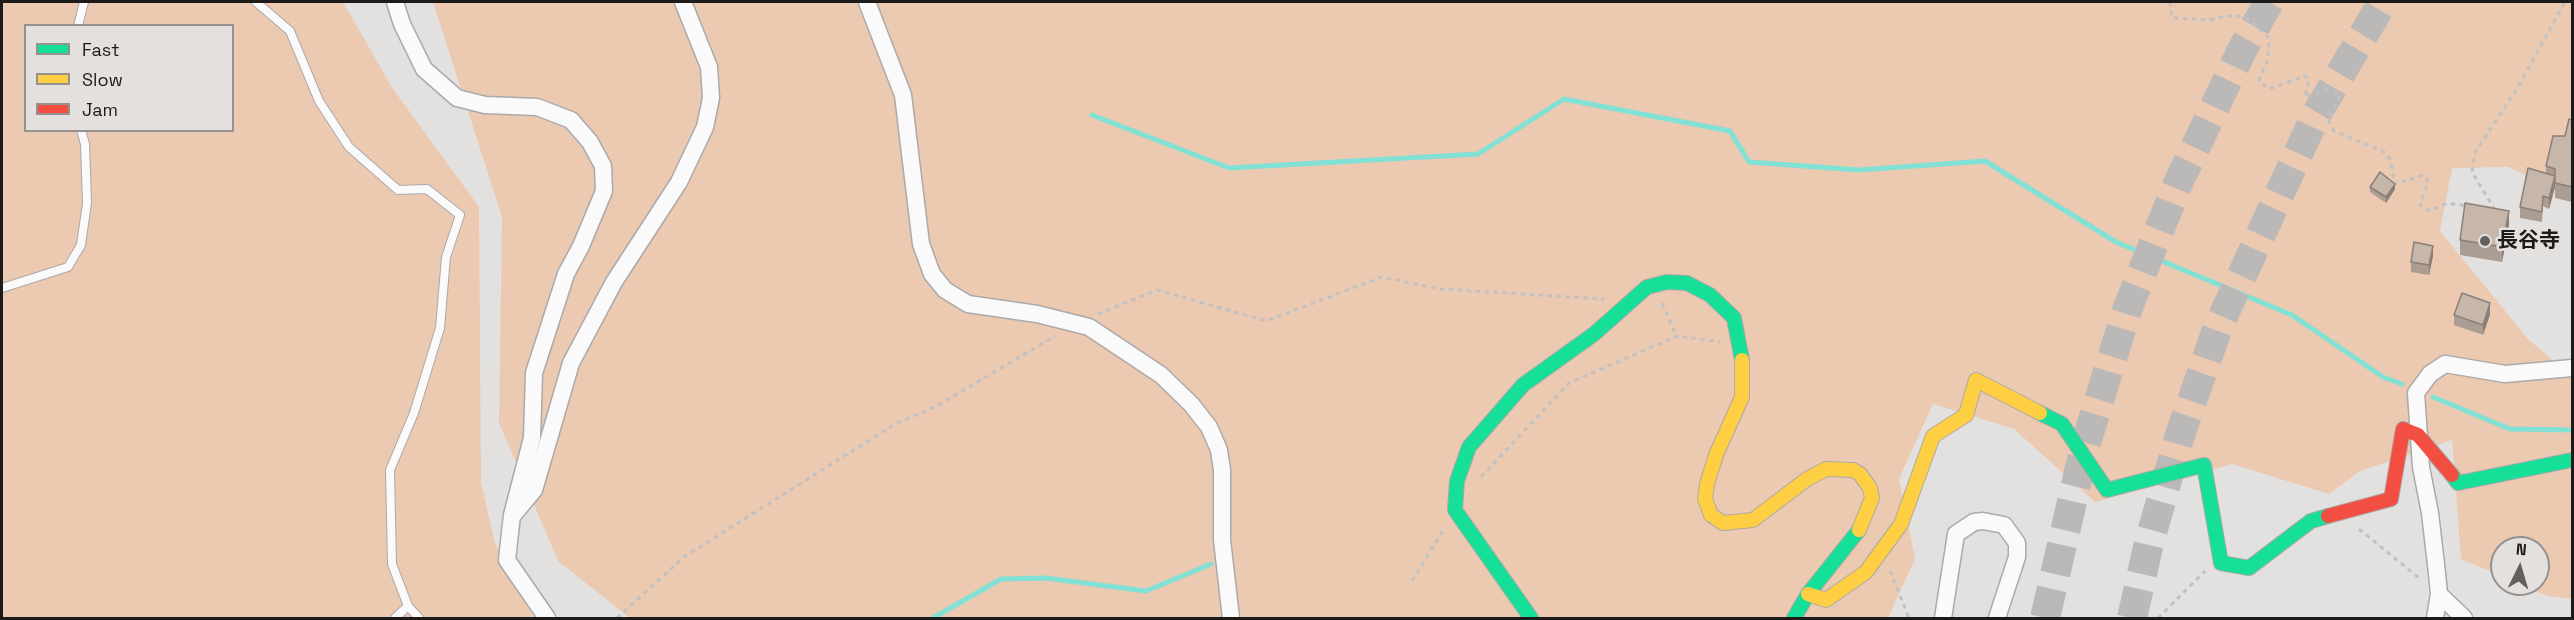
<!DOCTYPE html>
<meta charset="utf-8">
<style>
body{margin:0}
#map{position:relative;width:2574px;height:620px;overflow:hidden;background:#e3e1df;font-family:"Space Grotesk",sans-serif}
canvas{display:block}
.frame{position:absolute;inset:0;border:3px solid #1c1b1a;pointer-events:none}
.legend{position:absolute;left:24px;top:24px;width:210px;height:108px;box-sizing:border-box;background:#e4e0de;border:2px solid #949190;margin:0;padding:8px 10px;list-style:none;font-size:18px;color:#1c1b1a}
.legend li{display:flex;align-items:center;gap:12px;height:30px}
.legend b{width:30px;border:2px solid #949190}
.north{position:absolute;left:2490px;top:536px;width:60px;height:60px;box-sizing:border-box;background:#e4e0de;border:2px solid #949190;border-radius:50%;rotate:5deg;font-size:16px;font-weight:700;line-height:24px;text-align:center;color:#1c1b1a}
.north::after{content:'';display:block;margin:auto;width:21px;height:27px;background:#62605f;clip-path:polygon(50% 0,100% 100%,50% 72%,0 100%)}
</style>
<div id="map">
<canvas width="2574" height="620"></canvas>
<div class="frame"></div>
<ul class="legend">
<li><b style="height:8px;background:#16e098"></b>Fast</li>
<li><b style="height:8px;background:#ffcf43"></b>Slow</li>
<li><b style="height:8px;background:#f24e42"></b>Jam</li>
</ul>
<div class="north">N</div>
</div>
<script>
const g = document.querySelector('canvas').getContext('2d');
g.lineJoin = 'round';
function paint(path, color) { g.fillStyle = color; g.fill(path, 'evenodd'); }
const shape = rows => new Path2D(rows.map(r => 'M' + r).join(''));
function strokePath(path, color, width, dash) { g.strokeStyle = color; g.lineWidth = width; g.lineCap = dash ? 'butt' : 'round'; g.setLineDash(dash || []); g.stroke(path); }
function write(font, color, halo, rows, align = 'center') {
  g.font = font + ' "Space Grotesk","Noto Sans JP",sans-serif'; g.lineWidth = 5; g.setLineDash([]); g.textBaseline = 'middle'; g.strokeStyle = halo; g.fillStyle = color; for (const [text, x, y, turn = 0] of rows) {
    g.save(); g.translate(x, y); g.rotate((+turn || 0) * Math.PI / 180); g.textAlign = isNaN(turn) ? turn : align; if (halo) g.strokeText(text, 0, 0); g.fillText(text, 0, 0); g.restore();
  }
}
paint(shape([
 [2,2,343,2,393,89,479,207,481,483,495,543,534,618,2,618],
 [26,26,232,26,232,130,26,130],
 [433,2,2572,2,2572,197,2508,167,2452,168,2440,231,2528,339,2572,377,2572,599,2547,596,2520,584,2538,584,2538,548,2502,548,2502,576,2461,559,2452,440,2360,471,2329,494,2232,464,2095,502,2014,429,1933,404,1899,479,1915,559,1888,618,630,618,558,561,499,423,502,217]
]), '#ecc9b1');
strokePath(shape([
 [1092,115,1229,168,1478,154,1564,99,1730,131,1749,162,1859,170,1985,161,2116,242,2292,315,2383,377,2402,384],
 [2433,397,2510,429,2572,430],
 [933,618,1001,579,1046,578,1146,591,1211,564]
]), '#80e1d4', 5);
strokePath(shape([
 [2045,618,2085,446,2127,310,2179,181,2242,50,2269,2],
 [2132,618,2149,543,2180,435,2218,327,2316,115,2383,2]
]), '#bbb9b8', 30, [30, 15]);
const lane = shape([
 [256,2,290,31,319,101,349,147,398,190,427,189,460,215,446,257,440,328,414,413,390,470,392,564,408,606,395,618],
 [78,26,84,2],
 [2,288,68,267,81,245,87,203,85,144,81,130],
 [408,606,419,618]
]);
const street = shape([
 [395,2,402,24,424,69,457,98,485,105,537,107,571,120,590,142,603,166,604,191,581,246,566,274,534,373,532,438,512,515,507,560,547,618],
 [867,2,903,95,921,244,932,274,945,290,968,304,1037,314,1089,327,1161,375,1191,404,1209,427,1219,450,1222,470,1222,540,1231,618],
 [514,514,534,490,571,363,614,282,679,182,705,127,711,98,709,67,683,2],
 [2439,594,2464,618],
 [1943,618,1956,534,1974,522,1983,521,2004,525,2017,543,2017,557,1997,618],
 [2435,618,2439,594,2437,573,2430,513,2421,467,2416,393,2430,374,2445,364,2505,374,2572,368]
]);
const fast = shape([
 [2040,413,2062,424,2107,490,2204,465,2221,563,2249,568,2311,521,2328,516],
 [2452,475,2458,483,2572,460],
 [1531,618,1455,510,1457,481,1469,447,1523,385,1594,334,1647,287,1667,282,1687,283,1710,295,1734,318,1742,360],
 [1794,618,1808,594,1859,530]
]);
const slow = shape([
 [1742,360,1742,397,1716,455,1707,484,1705,499,1711,515,1723,523,1753,520,1807,479,1826,469,1853,470,1860,474,1870,488,1872,498,1859,530],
 [1808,594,1826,600,1866,572,1901,524,1933,436,1966,415,1976,380,2040,413]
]);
const jam = shape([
 [2328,516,2391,499,2403,429,2418,435,2452,475]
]);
strokePath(lane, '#aba9a9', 10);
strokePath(street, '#aba9a9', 19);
strokePath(fast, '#aba9a9', 16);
strokePath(slow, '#aba9a9', 16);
strokePath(jam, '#aba9a9', 16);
strokePath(shape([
 [2170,2,2172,18,2209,20,2234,15,2250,20,2269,38,2268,59,2259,80,2269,89,2305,76,2309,79,2305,97,2326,90,2338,92,2339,98,2328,120,2334,131,2384,152,2390,159,2395,184,2424,175,2428,182,2420,205,2430,211,2447,203,2468,206],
 [2495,210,2472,172,2475,152,2517,89,2565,2],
 [1662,303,1676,335],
 [1098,314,1157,290,1266,321,1382,277,1440,289,1604,299],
 [1481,477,1569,383,1677,336,1720,342],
 [2359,529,2419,578],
 [1890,571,1909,618],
 [1412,581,1444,529],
 [617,618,684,557,895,424,937,406,1055,336],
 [2158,618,2205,571]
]), '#c1c1c1', 3, [4.5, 4.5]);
strokePath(lane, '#fbfafa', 8);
strokePath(street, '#fbfafa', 16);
strokePath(fast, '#16e098', 14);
strokePath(slow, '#ffcf43', 14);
strokePath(jam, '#f24e42', 14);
paint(shape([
 [2572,120,2572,202,2555,198,2555,187,2549,209,2543,206,2542,222,2520,218,2520,207,2546,173,2546,166,2565,136],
 [2370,187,2395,189,2386,203,2370,192],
 [2509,226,2502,262,2460,255,2460,240],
 [2433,256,2429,275,2411,272,2411,262],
 [2490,314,2483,335,2454,325,2454,315]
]), '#ab9d92');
paint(shape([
 [2555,176,2555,187,2549,209,2549,198],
 [2395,184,2395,189,2386,203,2386,197],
 [2509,211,2509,226,2502,262,2502,247],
 [2433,246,2433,256,2429,275,2429,265],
 [2490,303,2490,314,2483,335,2483,325]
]), '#8b7f77');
const building = shape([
 [2569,119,2572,120,2572,187,2555,183,2555,169,2546,166,2553,136,2565,136,2569,119],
 [2528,168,2555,176,2549,198,2543,196,2542,212,2520,207,2528,168],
 [2380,172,2395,184,2386,197,2370,187,2380,172],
 [2465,203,2509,211,2502,247,2460,240,2465,203],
 [2414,242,2433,246,2429,265,2411,262,2414,242],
 [2462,293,2490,303,2483,325,2454,315,2462,293]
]);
paint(building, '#c7b6aa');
strokePath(building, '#8b7f77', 1.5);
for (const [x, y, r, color] of [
 [2485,241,6,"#62605f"]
]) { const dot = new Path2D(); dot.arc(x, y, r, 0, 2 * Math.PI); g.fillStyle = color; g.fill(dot); strokePath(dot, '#e4e0de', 2); }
write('bold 21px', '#1c1b1a', '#e4e0de', [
 ["長谷寺",2497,241]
], 'left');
</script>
